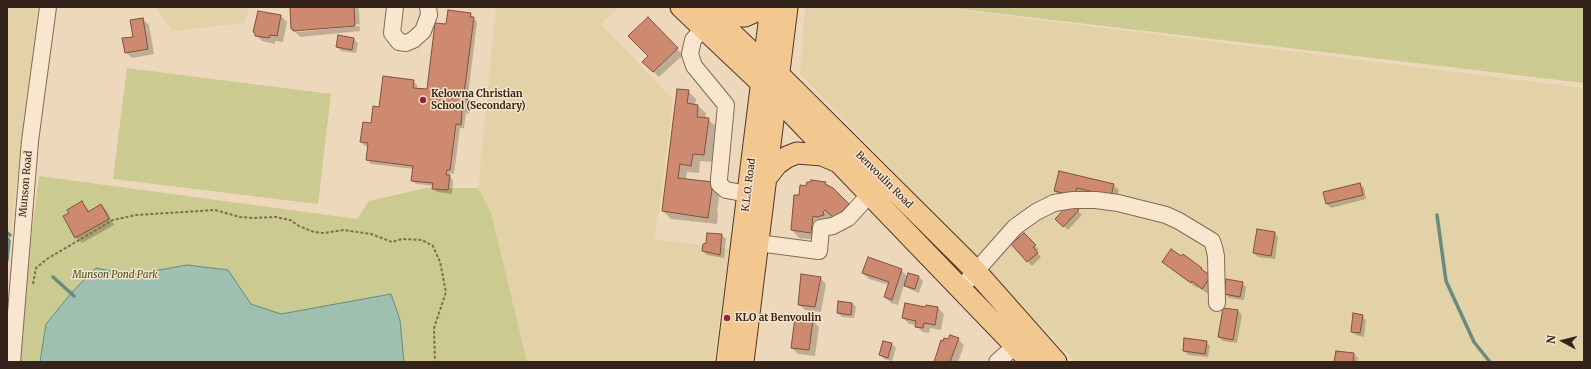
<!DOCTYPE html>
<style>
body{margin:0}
#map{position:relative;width:1591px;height:369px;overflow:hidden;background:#eed8bb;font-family:Merriweather,serif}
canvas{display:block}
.frame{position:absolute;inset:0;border:8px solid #34231a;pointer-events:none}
.north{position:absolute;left:1543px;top:321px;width:40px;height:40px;-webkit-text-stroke:3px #f5e3cb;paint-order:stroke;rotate:277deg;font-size:11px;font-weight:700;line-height:16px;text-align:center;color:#34231a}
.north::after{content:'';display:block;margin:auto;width:14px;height:18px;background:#34231a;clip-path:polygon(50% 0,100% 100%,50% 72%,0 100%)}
</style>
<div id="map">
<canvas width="1591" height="369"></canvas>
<div class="frame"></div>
<div class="north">N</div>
</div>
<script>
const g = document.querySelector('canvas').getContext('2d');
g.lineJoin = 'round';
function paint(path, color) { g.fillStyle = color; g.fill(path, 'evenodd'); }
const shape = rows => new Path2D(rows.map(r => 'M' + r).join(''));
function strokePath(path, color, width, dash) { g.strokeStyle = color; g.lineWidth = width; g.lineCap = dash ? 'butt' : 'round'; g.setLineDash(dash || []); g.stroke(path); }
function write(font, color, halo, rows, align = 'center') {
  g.font = font + ' Merriweather,serif'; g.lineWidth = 3; g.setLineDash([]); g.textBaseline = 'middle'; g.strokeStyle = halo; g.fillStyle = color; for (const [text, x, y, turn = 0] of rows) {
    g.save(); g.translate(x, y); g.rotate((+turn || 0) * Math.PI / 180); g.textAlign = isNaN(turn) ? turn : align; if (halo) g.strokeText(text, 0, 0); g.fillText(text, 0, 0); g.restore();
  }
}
paint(shape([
 [7,7,38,7,7,260],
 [155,7,249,7,245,23,172,31],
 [496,7,619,7,601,24,673,99,660,206,654,239,729,249,714,362,527,362,491,212,478,188],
 [805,7,937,7,1584,88,1584,362,1075,362,970,250,800,74]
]), '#e3d2a8');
paint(shape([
 [944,7,1584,7,1584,83],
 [127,68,331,94,318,204,113,179],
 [39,176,357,219,369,201,426,188,478,188,491,212,527,362,15,362]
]), '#cbca90');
const water = shape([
 [187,265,228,270,251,304,281,314,391,294,400,320,404,362,40,362,46,324,72,292,96,268,132,275,187,265]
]);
paint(water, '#9fbfb1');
strokePath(water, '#678c7e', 1);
paint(shape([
 [307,7,357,7,359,9,360,31,300,37,292,28],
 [360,24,360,26,297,32,297,30],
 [258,12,281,16,287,22,283,42,275,41,275,44,262,41,256,35],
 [470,14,477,22,468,96,471,99,469,114,466,113,464,128,460,128,454,174,450,173,450,177,453,180,452,194,437,192,434,188,434,186,416,184,412,180,414,169,371,164,367,160,368,146,365,146,361,142,380,108,413,81,417,85,417,89,428,91,447,25],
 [648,18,683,55,659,77,644,62,649,56],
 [143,19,149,25,154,54,132,58,126,52],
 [354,39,358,43,356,53,341,51,337,47],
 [688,91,696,99,695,105,698,106,706,113,705,119,708,119,716,127,712,162,700,161,699,173,687,172,686,180,713,183,720,191,717,212,718,213,717,224,671,219,663,211],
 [1060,172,1113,185,1119,190,1116,202,1061,197,1055,191],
 [825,183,856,212,819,240,799,238,792,230,800,197,807,187],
 [1360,184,1364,188,1366,199,1331,208,1327,204,1325,193],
 [82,202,90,212,101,205,107,211,114,225,82,243,76,237],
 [1074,208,1082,215,1068,230,1056,219],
 [1275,233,1278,237,1275,259,1258,257,1254,253],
 [708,234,722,235,726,239,724,258,707,255,703,251,707,243],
 [1024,234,1039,250,1036,252,1041,257,1032,266,1013,245],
 [1163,262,1201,268,1216,283,1208,294,1198,287,1197,288],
 [901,270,908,277,909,274,919,277,923,281,919,293,909,289,904,285,898,305,891,303,885,297,889,285,869,279,863,273],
 [820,278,826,284,821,312,805,310,799,304],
 [1242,283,1246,287,1244,300,1229,298,1225,294],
 [852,303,856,307,854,318,842,317,838,313],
 [927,306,938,308,944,314,941,330,930,328,929,333,922,332,916,325,909,324,903,318,926,308],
 [1238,311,1242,315,1237,343,1223,341,1219,337],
 [1362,316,1366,320,1364,337,1356,335,1352,332],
 [813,321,819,327,815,356,798,354,792,348],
 [958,339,964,345,958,362,935,362,944,342],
 [884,342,892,344,896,348,892,361,884,359,880,355],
 [1206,342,1210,346,1208,357,1188,355,1184,351],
 [1354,354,1358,358,1357,362,1335,362]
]), '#0003');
strokePath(shape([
 [1437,215,1446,281,1474,342,1490,362],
 [7,233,10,235],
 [7,238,9,241,7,260],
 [53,277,74,296]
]), '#678c7e', 3.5);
const building = shape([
 [290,7,354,7,355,26,293,31,293,29,291,29,290,7],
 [448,10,471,13,470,17,474,17,464,94,468,94,466,110,462,110,461,125,456,124,450,170,447,170,446,175,450,175,448,190,432,189,433,183,411,181,413,166,366,160,368,143,360,142,363,122,371,123,373,106,379,107,383,76,414,80,413,88,427,89,435,23,446,24,448,10],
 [258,11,281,15,277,36,270,35,269,38,255,36,255,33,253,32,258,11],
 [648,17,678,48,653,72,642,62,648,56,628,36,648,17],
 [143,18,148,49,125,53,122,38,133,37,130,20,143,18],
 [338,35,354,38,352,50,336,47,338,35],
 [677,89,689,90,687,103,698,105,697,117,709,118,704,155,693,154,691,166,680,164,678,178,713,182,708,218,662,211,677,89],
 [1059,171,1114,184,1111,196,1077,188,1075,196,1054,191,1059,171],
 [811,180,826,182,825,184,833,188,849,204,835,219,825,210,823,212,824,215,817,217,813,216,811,233,791,230,794,195,799,195,800,185,806,186,807,182,811,182,811,180],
 [1360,183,1363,195,1326,204,1323,192,1360,183],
 [82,201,88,212,101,204,109,219,75,238,63,216,69,213,67,210,82,201],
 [1068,205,1072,209,1074,206,1079,210,1063,227,1055,219,1068,205],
 [1257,229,1275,232,1271,256,1253,253,1257,229],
 [707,233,722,234,720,255,702,251,703,244,706,243,707,233],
 [1024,233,1036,245,1033,247,1038,253,1027,262,1011,244,1024,233],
 [1171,249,1181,256,1183,254,1202,268,1201,269,1211,276,1202,289,1192,281,1191,283,1162,262,1171,249],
 [868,257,902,269,892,300,884,297,889,282,862,273,868,257],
 [908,273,919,276,915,289,904,286,908,273],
 [801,274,821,277,815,307,798,305,801,274],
 [1226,279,1243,282,1240,297,1224,294,1226,279],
 [838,301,852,303,851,315,837,313,838,301],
 [905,303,925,307,926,305,938,307,935,325,924,323,923,328,915,327,916,321,902,318,905,303],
 [1223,308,1238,310,1233,340,1218,337,1223,308],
 [1353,313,1363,315,1360,333,1351,332,1353,313],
 [795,318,813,320,809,350,791,348,795,318],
 [950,335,959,338,950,362,934,362,941,340,943,341,944,338,948,339,950,335],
 [1184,338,1207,341,1205,354,1183,351,1184,338],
 [883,341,892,343,888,358,879,355,883,341],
 [1336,351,1354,353,1353,362,1334,362,1336,351]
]);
paint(building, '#cd8a70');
strokePath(building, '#844e3b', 1);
const minor = shape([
 [395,7,392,33,399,42,406,43,413,40,423,31,429,15,428,7],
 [703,28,693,40,690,54,694,66,726,105,719,179,719,184,726,190,748,194],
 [758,243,819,251,821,228,833,226,848,218,870,194],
 [961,288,1015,227,1036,212,1054,203,1073,200,1096,200,1118,203,1166,215,1179,221,1212,241,1214,247,1216,256,1217,303],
 [12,362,30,141,48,7],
 [997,362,1024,338]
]);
const major = shape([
 [681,7,776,97,1031,362],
 [704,7,764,64,779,75,970,265,1056,362],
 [707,9,731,16,745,16,756,11,761,7],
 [766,178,777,164,787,157,797,153,822,155,836,161],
 [727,362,771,7],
 [743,362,787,7]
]);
strokePath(minor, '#856855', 18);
strokePath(major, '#52372a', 23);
strokePath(shape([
 [33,284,36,268,47,259,113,220,136,215,215,210,240,217,253,218,276,217,290,220,299,226,314,232,324,233,344,230,371,234,392,242,402,239,422,240,433,246,440,262,446,292,434,328,435,362]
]), '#856855', 2, [3, 2]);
strokePath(minor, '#f9e6ce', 16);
strokePath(major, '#f3c790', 21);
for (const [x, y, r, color] of [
 [423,100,4,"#952435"],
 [727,318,4,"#952435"]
]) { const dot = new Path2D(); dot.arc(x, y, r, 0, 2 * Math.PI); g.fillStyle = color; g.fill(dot); strokePath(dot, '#f5e3cb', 1.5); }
write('bold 10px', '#34231a', '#f5e3cb', [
 ["Kelowna Christian",431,94],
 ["School (Secondary)",431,106],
 ["KLO at Benvoulin",735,318]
], 'left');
write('10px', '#34231a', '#f5e3cb', [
 ["Benvoulin Road",884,180,45],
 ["Munson Road",26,184,-85],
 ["K.L.O. Road",749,185,-83]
]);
write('italic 10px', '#4b5020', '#f5e3cb', [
 ["Munson Pond Park",115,275]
]);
</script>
